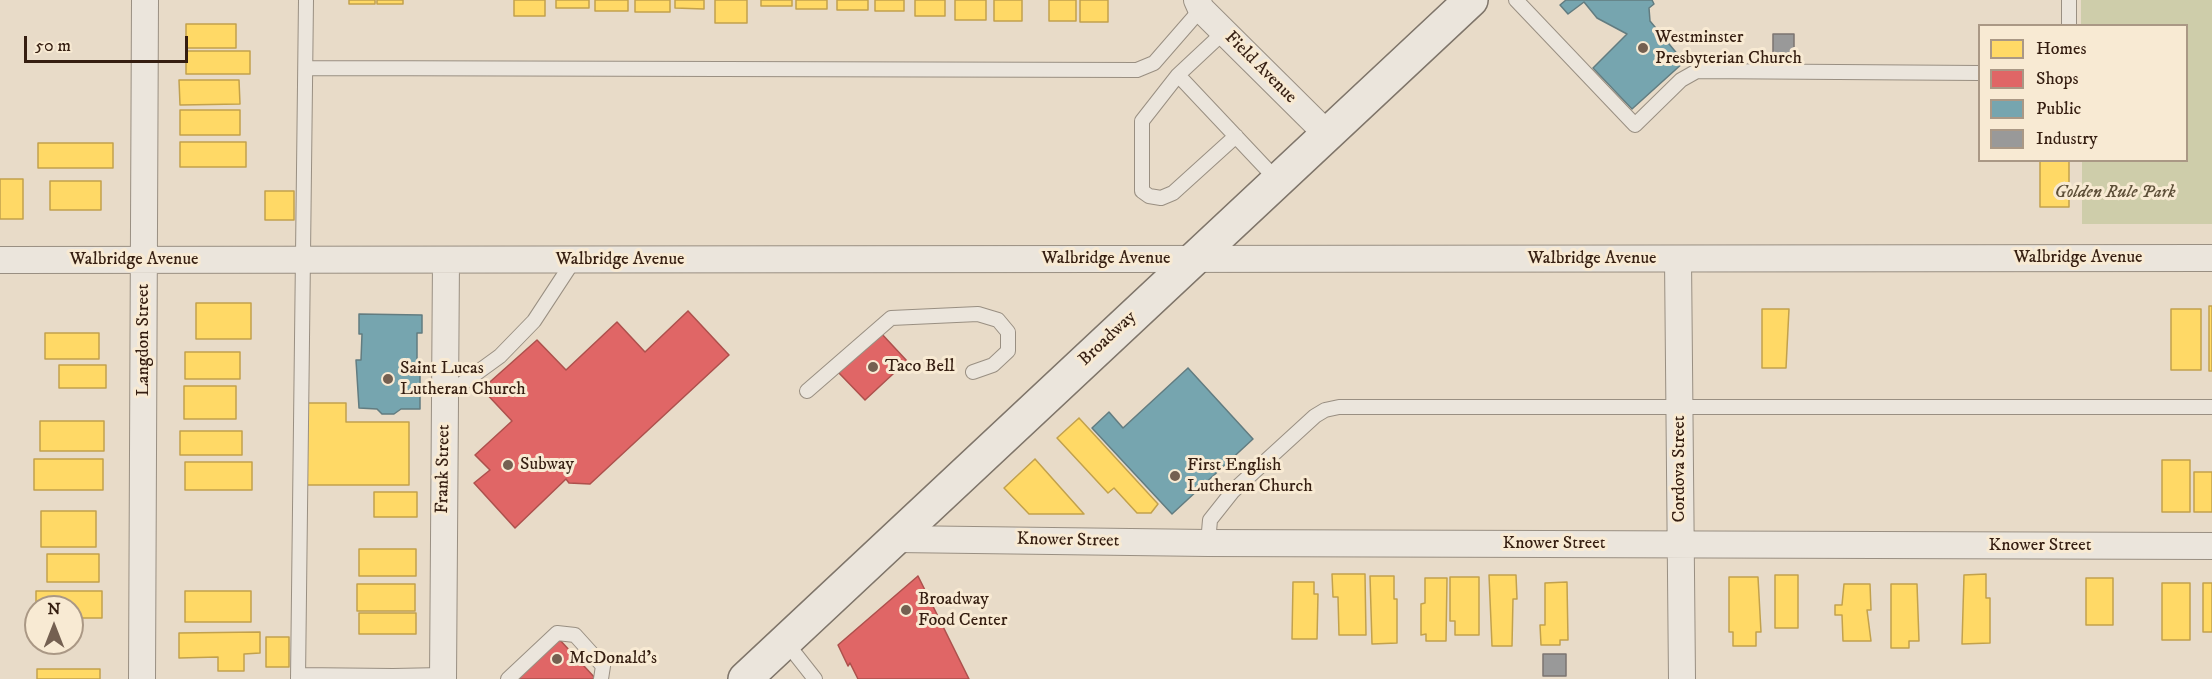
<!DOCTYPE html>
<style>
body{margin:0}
#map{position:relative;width:2212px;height:679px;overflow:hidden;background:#e8dbc8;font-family:"IM FELL DW Pica",serif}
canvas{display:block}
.legend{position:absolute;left:1978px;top:24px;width:210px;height:138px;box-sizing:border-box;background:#f8ead3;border:2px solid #aa9885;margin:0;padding:8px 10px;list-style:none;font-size:18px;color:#351e11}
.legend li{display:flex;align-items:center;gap:12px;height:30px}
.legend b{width:30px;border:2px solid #aa9885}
.north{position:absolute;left:24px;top:595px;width:60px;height:60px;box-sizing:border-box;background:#f8ead3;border:2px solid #aa9885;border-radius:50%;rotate:0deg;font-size:16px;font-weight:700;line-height:24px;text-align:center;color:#351e11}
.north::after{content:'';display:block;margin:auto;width:21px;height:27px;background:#746051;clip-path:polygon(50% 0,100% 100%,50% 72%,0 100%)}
.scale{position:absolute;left:24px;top:36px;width:164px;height:27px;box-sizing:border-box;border:3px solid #351e11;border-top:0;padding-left:8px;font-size:18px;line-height:21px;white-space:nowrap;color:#351e11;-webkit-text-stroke:4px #f8ead3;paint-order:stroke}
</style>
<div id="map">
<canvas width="2212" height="679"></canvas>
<ul class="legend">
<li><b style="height:16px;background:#ffd966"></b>Homes</li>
<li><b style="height:16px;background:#e06666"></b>Shops</li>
<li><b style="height:16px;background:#76a5af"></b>Public</li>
<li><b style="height:16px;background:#999"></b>Industry</li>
</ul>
<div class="north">N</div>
<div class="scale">50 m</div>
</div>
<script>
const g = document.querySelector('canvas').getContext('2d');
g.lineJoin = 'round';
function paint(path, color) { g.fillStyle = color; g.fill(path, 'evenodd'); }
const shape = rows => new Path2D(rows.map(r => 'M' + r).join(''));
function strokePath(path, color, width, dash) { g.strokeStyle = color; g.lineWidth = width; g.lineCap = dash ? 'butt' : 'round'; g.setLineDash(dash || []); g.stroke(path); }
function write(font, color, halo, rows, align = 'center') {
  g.font = font + ' "IM FELL DW Pica",serif'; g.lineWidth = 6; g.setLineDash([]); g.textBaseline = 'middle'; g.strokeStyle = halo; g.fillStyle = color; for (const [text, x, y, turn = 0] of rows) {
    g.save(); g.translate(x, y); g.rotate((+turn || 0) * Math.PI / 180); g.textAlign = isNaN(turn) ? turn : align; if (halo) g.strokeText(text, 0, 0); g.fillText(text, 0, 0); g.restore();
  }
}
paint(shape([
 [2081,0,2212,0,2212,224,2082,224,2082,161,2186,160,2186,26,2081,25]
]), '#cecdaa');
const homes = shape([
 [349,0,375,0,375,4,349,4,349,0],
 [377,0,403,0,403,4,377,4,377,0],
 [514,0,545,0,545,16,514,16,514,0],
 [556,0,589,0,589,8,556,8,556,0],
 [595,0,628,0,628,11,595,11,595,0],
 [635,0,670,0,670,12,635,12,635,0],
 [675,0,704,0,704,9,675,8,675,0],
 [715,0,747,0,747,23,715,23,715,0],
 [761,0,792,0,792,6,761,6,761,0],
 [796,0,827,0,827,9,796,9,796,0],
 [837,0,868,0,868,10,837,10,837,0],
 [875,0,904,0,904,11,875,11,875,0],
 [915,0,945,0,945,16,915,16,915,0],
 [955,0,986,0,986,20,955,20,955,0],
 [994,0,1022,0,1022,21,994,21,994,0],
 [1049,0,1076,0,1076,21,1049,21,1049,0],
 [1080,0,1108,0,1108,22,1080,22,1080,0],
 [186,24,236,24,236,48,186,48,186,24],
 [186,51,250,51,250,74,186,74,186,51],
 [179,80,239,80,240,104,180,105,179,80],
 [180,110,240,110,240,135,180,135,180,110],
 [180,142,246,142,246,167,180,167,180,142],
 [38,143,113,143,113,168,38,168,38,143],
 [2040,160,2069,160,2069,207,2040,207,2040,160],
 [0,179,23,179,23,219,0,219,0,179],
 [50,181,101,181,101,210,50,210,50,181],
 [265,191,294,191,294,220,265,220,265,191],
 [196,303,251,303,251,339,196,339,196,303],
 [2209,306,2212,306,2212,371,2209,371,2209,306],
 [1762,309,1789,309,1786,368,1762,368,1762,309],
 [2171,309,2201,309,2201,370,2171,370,2171,309],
 [45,333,99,333,99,359,45,359,45,333],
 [185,352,240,352,240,379,185,379,185,352],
 [59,365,106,365,106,388,59,388,59,365],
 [184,386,236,386,236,419,184,419,184,386],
 [307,403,346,403,346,422,409,422,409,485,307,485,307,403],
 [1079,418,1158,504,1151,513,1137,513,1114,488,1108,493,1057,438,1079,418],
 [40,421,104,421,104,451,40,451,40,421],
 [180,431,242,431,242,455,180,455,180,431],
 [34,459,103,459,103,490,34,490,34,459],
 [1035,459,1084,514,1029,514,1004,488,1035,459],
 [2162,460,2190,460,2190,512,2162,512,2162,460],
 [185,462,252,462,252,490,185,490,185,462],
 [2194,472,2212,472,2212,512,2194,512,2194,472],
 [374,492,417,492,417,517,374,517,374,492],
 [41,511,96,511,96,547,41,547,41,511],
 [359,549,416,549,416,576,359,576,359,549],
 [47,554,99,554,99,582,47,582,47,554],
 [1332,574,1365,574,1366,635,1339,635,1338,597,1333,597,1332,574],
 [1986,574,1986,598,1990,598,1990,643,1962,644,1964,575,1986,574],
 [1489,575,1516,575,1517,599,1513,599,1512,646,1492,646,1489,575],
 [1775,575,1798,575,1798,628,1775,628,1775,575],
 [1370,576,1394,576,1394,599,1397,599,1397,643,1372,644,1370,576],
 [1450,577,1479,577,1479,635,1455,635,1455,621,1450,621,1450,577],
 [1729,577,1758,577,1761,632,1756,632,1756,646,1733,646,1733,632,1729,632,1729,577],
 [1425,578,1447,578,1446,641,1426,641,1426,634,1421,635,1421,604,1425,603,1425,578],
 [2086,578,2113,578,2113,625,2086,625,2086,578],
 [1293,582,1314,582,1314,594,1318,594,1317,639,1292,639,1293,582],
 [1567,582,1568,640,1560,640,1560,645,1541,645,1540,625,1545,625,1545,583,1567,582],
 [2162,583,2190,583,2190,640,2162,640,2162,583],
 [2203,583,2212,583,2212,632,2203,632,2203,583],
 [357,584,415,584,415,611,357,611,357,584],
 [1844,584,1870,584,1871,610,1867,610,1871,641,1843,641,1842,615,1835,615,1835,605,1842,605,1844,584],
 [1891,584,1917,584,1919,641,1909,641,1909,648,1891,648,1891,584],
 [36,591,102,591,102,618,72,618,72,607,36,607,36,618,36,591],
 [185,591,251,591,251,622,185,622,185,591],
 [359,613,416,613,416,634,359,634,359,613],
 [260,632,260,653,244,654,244,671,218,671,218,657,179,658,179,633,260,632],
 [266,637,289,637,289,667,266,667,266,637],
 [37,669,100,669,100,679,37,679,37,669]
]);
paint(homes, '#ffd966');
strokePath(homes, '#c2a14c', 1.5);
const shops = shape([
 [688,311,729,355,590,484,569,483,566,479,515,528,474,483,490,470,475,455,512,421,482,389,537,340,566,370,617,322,645,352,688,311],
 [880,332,907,361,865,400,838,372,880,332],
 [918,576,969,679,858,679,850,663,848,666,838,645,918,576],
 [559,639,596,679,515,679,559,639]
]);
paint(shops, '#e06666');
strokePath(shops, '#ad504c', 1.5);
const public = shape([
 [1566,0,1652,0,1654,4,1649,8,1650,21,1684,62,1632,109,1593,68,1627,34,1597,18,1584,2,1568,14,1560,5,1566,0],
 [359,314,422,315,422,333,417,333,417,360,420,360,420,409,401,409,394,414,382,414,377,409,359,408,356,360,361,360,362,334,359,334,359,314],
 [1188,368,1253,439,1172,514,1092,428,1109,412,1123,428,1188,368]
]);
paint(public, '#76a5af');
strokePath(public, '#627c80', 1.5);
const industry = shape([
 [1773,34,1794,34,1794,61,1773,60,1773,34],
 [1543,654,1566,654,1566,676,1543,676,1543,654]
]);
paint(industry, '#999');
strokePath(industry, '#7b7470', 1.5);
const lane = shape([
 [1516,0,1635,125,1681,80,1697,71,1980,73],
 [2069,0,2069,26],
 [1224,32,1178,75,1277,180],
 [306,68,1137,70,1154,63,1201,9],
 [1178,75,1142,121,1142,191,1149,196,1161,198,1173,193,1236,136],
 [807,391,891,318,978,314,998,320,1008,332,1008,351,993,365,973,372],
 [445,396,500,356,534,321,574,260],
 [1208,543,1210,520,1233,491,1315,416,1325,410,1339,407,2212,407],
 [785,641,815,679],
 [298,675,393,676,393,679],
 [393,676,443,675],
 [298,679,306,0],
 [508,679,557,633,575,635,603,666,601,679]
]);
const street = shape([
 [1197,0,1201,9,1327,134],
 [1678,259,1682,679],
 [0,260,2212,258],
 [896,539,1208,543,2212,546],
 [142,679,145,0],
 [443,679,446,260]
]);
const secondary = shape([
 [745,679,1471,0]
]);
strokePath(lane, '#998f82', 16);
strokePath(street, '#998f82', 28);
strokePath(secondary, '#7f756a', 36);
strokePath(lane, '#ebe5dc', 14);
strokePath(street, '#ebe5dc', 26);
strokePath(secondary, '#ebe5dc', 33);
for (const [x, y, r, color] of [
 [1643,48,6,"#746051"],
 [873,367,6,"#746051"],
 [388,379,6,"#746051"],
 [508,465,6,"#746051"],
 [1175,476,6,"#746051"],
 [906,610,6,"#746051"],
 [557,659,6,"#746051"]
]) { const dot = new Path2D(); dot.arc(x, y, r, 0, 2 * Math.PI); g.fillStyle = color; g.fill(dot); strokePath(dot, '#f8ead3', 2); }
write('18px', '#351e11', '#f8ead3', [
 ["Westminster",1655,38],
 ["Presbyterian Church",1655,59],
 ["Taco Bell",885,367],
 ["Saint Lucas",400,369],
 ["Lutheran Church",400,390],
 ["Subway",520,465],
 ["First English",1187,466],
 ["Lutheran Church",1187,487],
 ["Broadway",918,600],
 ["Food Center",918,621],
 ["McDonald's",569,659]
], 'left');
write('18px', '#351e11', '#f8ead3', [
 ["Field Avenue",1260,68,45],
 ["Walbridge Avenue",2078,258],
 ["Walbridge Avenue",1106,259],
 ["Walbridge Avenue",1592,259],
 ["Walbridge Avenue",134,260],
 ["Walbridge Avenue",620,260],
 ["Broadway",1108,339,-43],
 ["Langdon Street",144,340,-90],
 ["Frank Street",444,469,-89],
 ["Cordova Street",1680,469,-90],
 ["Knower Street",1068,541,1],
 ["Knower Street",1554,544],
 ["Knower Street",2040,546]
]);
write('italic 18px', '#5d4f38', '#f8ead3', [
 ["Golden Rule Park",2115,193]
]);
</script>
